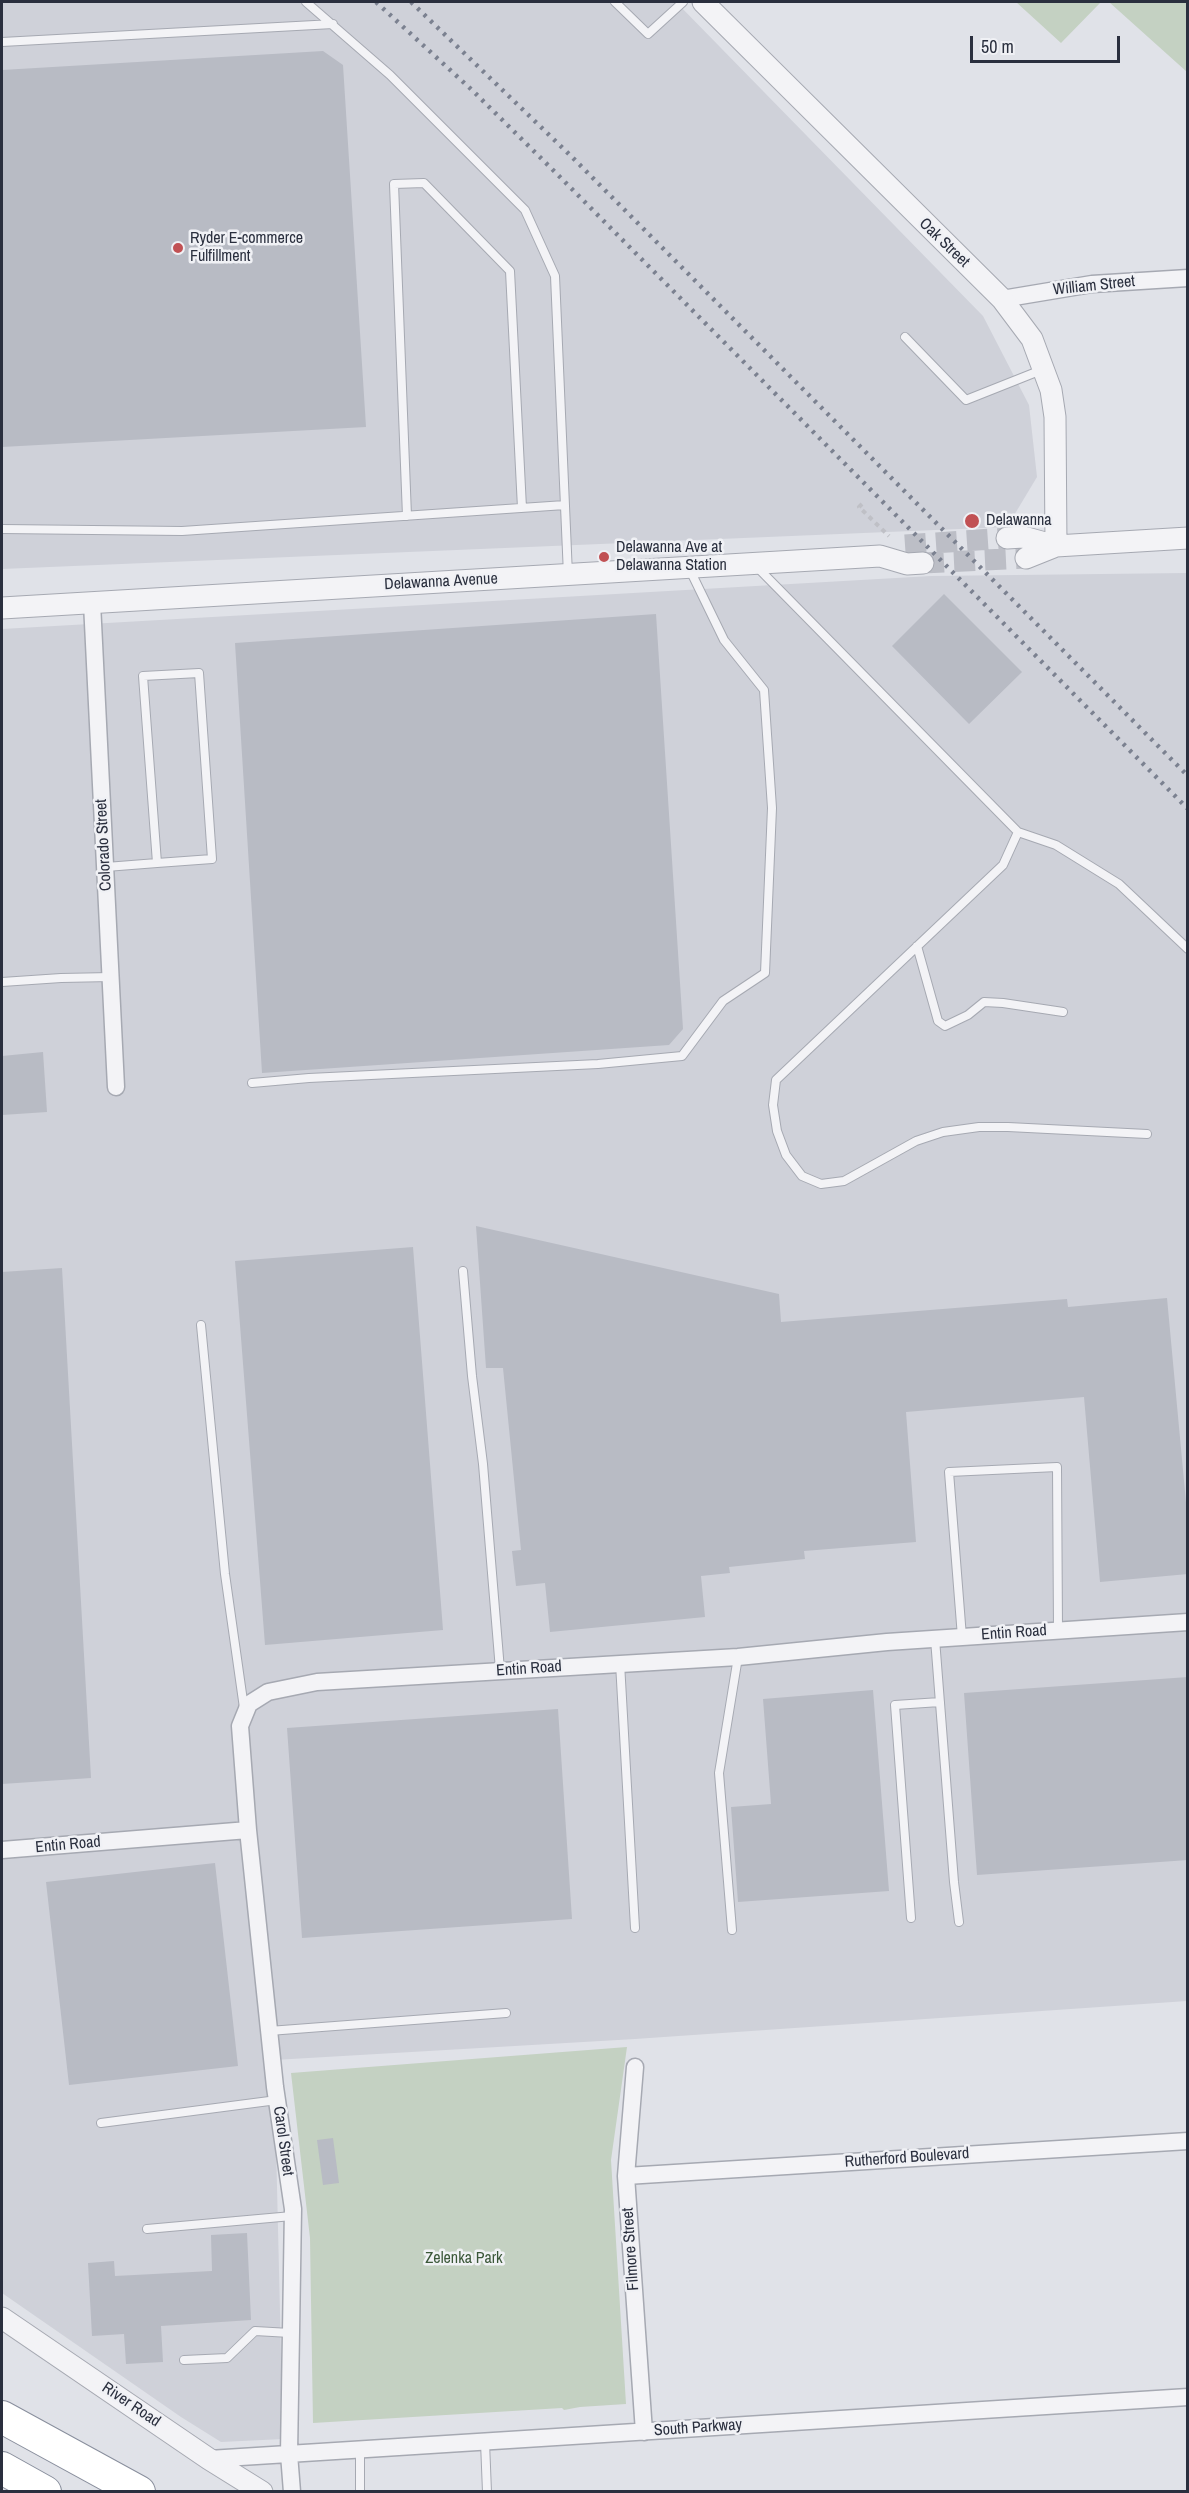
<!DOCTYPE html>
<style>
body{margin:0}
#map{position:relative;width:1189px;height:2493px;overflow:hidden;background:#e0e2e8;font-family:"Archivo Narrow",sans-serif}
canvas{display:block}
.frame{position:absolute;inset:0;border:3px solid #2a2f3e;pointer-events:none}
.scale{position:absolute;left:970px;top:36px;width:150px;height:27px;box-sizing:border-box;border:3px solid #2a2f3e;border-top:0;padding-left:8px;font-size:18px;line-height:21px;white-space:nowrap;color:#2a2f3e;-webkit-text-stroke:4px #f0f1f5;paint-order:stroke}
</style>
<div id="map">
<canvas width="1189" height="2493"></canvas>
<div class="frame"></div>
<div class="scale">50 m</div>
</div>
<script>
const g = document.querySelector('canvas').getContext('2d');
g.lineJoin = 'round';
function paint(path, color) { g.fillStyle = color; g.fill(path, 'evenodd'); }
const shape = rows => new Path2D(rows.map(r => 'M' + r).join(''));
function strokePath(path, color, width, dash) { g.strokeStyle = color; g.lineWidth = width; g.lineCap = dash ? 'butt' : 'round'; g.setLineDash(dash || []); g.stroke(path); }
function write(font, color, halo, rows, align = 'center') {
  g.font = font + ' "Archivo Narrow",sans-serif'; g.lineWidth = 5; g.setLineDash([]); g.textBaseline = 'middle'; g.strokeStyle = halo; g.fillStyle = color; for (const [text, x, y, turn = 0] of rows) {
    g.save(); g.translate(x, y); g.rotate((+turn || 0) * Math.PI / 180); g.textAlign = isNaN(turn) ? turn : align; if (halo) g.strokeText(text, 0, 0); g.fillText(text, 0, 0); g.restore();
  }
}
paint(shape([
 [2,2,676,2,983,316,1029,405,1037,477,1007,527,2,569],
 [1187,573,1187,2001,635,2039,274,2060,283,2439,221,2442,181,2417,2,2293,2,629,931,576]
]), '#cfd1d9');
paint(shape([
 [1016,2,1101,2,1061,43],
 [1109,2,1187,2,1187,72],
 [627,2047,611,2160,626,2404,580,2407,564,2410,562,2408,313,2423,310,2238,291,2073]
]), '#c4d1c2');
paint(shape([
 [323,51,343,65,366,427,2,447,2,70],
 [944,594,1022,672,969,724,892,646],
 [656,614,683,1029,669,1045,262,1073,235,643],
 [43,1052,47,1112,2,1115,2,1056],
 [476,1226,779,1294,781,1322,1067,1299,1068,1307,1167,1298,1188,1524,1188,1574,1100,1582,1084,1397,906,1412,916,1542,804,1551,805,1559,729,1567,730,1573,701,1576,705,1617,550,1632,545,1583,516,1586,512,1551,521,1550,503,1368,486,1368],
 [413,1247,443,1630,265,1645,235,1261],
 [62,1268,91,1778,2,1784,2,1272],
 [1188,1677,1188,1860,977,1875,964,1693],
 [873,1690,889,1891,738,1902,731,1807,771,1804,763,1699],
 [558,1709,572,1919,302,1938,287,1728],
 [215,1863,238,2066,69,2085,46,1882],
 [333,2138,339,2183,323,2185,317,2140],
 [247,2233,251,2320,161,2326,163,2362,126,2364,124,2334,92,2336,88,2263,114,2261,115,2276,212,2271,211,2235]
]), '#b8bbc4');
strokePath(shape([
 [905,545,1007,538],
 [923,563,1026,558]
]), '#bcbec6', 21, [21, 10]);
const service = shape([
 [306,2,390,75,525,210,555,276,568,575],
 [615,2,648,34,683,2],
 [2,42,333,24],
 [905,337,966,400,1044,369],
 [407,516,394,184,424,183,510,271,522,508],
 [2,529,182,531,565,505],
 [756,566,1018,832,1003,865,776,1080,773,1105,777,1131,786,1155,802,1176,821,1184,844,1181,916,1141,943,1132,979,1127,1008,1127,1147,1134],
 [1018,832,1056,845,1119,884,1188,949],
 [106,867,157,863,212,859,199,673,143,676,157,863],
 [917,946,938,1021,945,1026,968,1015,984,1002,1003,1003,1063,1012],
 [2,982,61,978,111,977],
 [252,1083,309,1078,598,1064,682,1056,723,1001,765,973,772,808,764,690,724,640,689,568],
 [463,1271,472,1376,483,1464,500,1670],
 [201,1325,225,1574,244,1708],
 [962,1637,949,1472,1057,1467,1058,1630],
 [935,1639,954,1882,959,1922],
 [620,1663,635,1928],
 [911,1918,895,1705,940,1702],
 [732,1930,719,1773,738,1657],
 [269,2031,506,2013],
 [101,2123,277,2100],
 [147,2229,292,2216],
 [184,2360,227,2358,255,2331,290,2333],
 [485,2442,487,2492],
 [360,2492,360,2449]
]);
const minor = shape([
 [1002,299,1092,284,1188,278],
 [92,603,116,1087],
 [2,1850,248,1830],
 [635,2067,626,2176,644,2432],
 [626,2176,1188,2141],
 [209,2459,1188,2397],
 [292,2492,289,2454,293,2209,275,2087,248,1830,240,1726,249,1704,268,1692,317,1682,738,1657,887,1642,1188,1622]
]);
const tertiary = shape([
 [703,2,1002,299,1032,339,1051,390,1055,417,1056,546],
 [1007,538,1023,537,1056,546,1188,538],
 [1026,558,1056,546],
 [2,608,880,556,907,564,923,563],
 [2,2318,209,2459,262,2492]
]);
const motorway = shape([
 [2,2417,139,2492],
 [2,2468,45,2492]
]);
strokePath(service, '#a6a9b2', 10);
strokePath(minor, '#a6a9b2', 19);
strokePath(tertiary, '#a6a9b2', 23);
strokePath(motorway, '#898f9d', 34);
strokePath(shape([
 [862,504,859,507,889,536]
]), '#bfc0c6', 4, [4.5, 4.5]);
strokePath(service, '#f3f3f6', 8);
strokePath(minor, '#f3f3f6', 16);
strokePath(tertiary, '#f3f3f6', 21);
strokePath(motorway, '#fff', 32);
strokePath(shape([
 [376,2,473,91,555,172,1188,809],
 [411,2,570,155,1188,776]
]), '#7b8190', 4.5, [3, 6]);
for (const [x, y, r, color] of [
 [178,248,6,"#c15154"],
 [972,521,8,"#c15154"],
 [604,557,6,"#c15154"]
]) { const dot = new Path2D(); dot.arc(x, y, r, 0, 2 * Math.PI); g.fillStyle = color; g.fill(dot); strokePath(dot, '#f0f1f5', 2); }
write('16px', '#2a2f3e', '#f0f1f5', [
 ["Ryder E-commerce",190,239],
 ["Fulfillment",190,257],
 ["Delawanna",986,521],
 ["Delawanna Ave at",616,548],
 ["Delawanna Station",616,566]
], 'left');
write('16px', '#2a2f3e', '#f0f1f5', [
 ["Oak Street",944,243,44],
 ["William Street",1094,286,-6],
 ["Delawanna Avenue",441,582,-3],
 ["Colorado Street",104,845,-93],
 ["Entin Road",1014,1633,-4],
 ["Entin Road",529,1669,-4],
 ["Entin Road",68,1845,-5],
 ["Carol Street",283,2141,82],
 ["Rutherford Boulevard",907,2158,-4],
 ["Filmore Street",631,2249,-94],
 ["River Road",131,2405,34],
 ["South Parkway",698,2428,-4]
]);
write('16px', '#3b5839', '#f0f1f5', [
 ["Zelenka Park",464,2259]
]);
</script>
